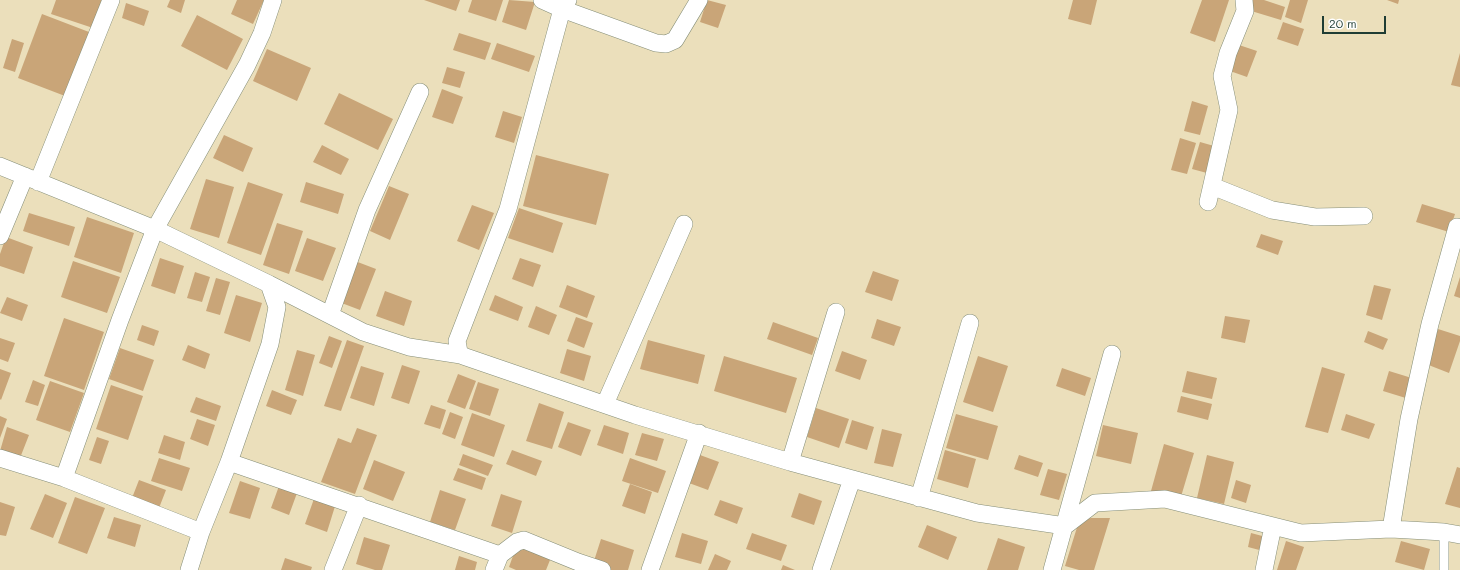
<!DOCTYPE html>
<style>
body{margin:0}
#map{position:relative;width:1460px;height:570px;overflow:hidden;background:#ebdfbb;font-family:Mali,sans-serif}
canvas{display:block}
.scale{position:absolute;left:1322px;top:16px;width:64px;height:18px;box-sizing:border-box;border:2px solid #1f3d34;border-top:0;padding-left:5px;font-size:12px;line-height:14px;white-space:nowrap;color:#1f3d34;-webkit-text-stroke:3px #fff;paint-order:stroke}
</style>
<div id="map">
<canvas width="1460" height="570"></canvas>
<div class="scale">20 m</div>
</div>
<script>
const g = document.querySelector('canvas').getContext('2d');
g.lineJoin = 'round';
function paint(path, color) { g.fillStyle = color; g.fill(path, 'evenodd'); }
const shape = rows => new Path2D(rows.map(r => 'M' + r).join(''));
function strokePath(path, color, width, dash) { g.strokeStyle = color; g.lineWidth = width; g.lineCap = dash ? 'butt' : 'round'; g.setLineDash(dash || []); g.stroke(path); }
paint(shape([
 [56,0,103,0,93,28,51,14],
 [170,0,185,0,181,13,167,7],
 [237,0,264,0,253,24,231,14],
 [424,0,460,0,456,11],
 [472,0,503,0,496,21,468,12],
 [509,0,535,2,526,30,502,22],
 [707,0,726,5,718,28,700,22],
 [1073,0,1097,0,1091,25,1068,19],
 [1202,0,1229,0,1215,42,1190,33],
 [1251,0,1264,0,1285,7,1281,20,1248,10],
 [1290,0,1308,0,1301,23,1285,17],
 [1387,0,1399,0,1398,4],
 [126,3,149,11,144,26,122,18],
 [42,14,89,32,65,96,18,78],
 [197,15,243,39,227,70,181,46],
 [1283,22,1304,29,1298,46,1277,39],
 [459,33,491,43,485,60,453,50],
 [12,39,24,43,15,72,3,68],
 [497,43,535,56,529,72,491,59],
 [1239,45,1257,51,1247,77,1230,71],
 [267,49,311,68,297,101,253,81],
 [1460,53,1460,87,1451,85],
 [447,67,465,72,460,88,442,83],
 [442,89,463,97,453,124,432,117],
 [339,93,393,119,378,150,324,124],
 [1192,101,1208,106,1200,135,1184,131],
 [503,111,522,117,514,143,495,137],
 [224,135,253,148,243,172,213,158],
 [1180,138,1196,143,1187,174,1171,170],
 [1200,142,1214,146,1207,173,1192,169],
 [322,145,349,159,341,175,313,162],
 [536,155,609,174,596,225,523,206],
 [206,179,234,187,219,238,190,229],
 [248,182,283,194,261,255,227,243],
 [306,182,344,194,338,214,300,202],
 [389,186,409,194,390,240,370,231],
 [1422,204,1455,214,1449,232,1416,222],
 [472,205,494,213,479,250,457,241],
 [519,208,563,223,553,253,508,238],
 [29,213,75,227,69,246,23,231],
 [87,217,134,233,121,273,74,257],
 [277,223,303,231,289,274,263,265],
 [1261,234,1283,241,1278,255,1256,247],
 [6,237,33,247,24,274,0,266,0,254],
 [307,238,336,248,323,281,295,271],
 [160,258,184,266,175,294,151,286],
 [520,258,541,265,533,287,512,279],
 [73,261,120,277,107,313,61,297],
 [355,261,376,269,360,310,339,302],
 [873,271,899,280,892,301,865,292],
 [195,272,210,277,202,302,187,298],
 [1460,277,1460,298,1454,296],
 [216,278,230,282,220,315,206,311],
 [567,285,595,296,587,318,559,307],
 [1374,285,1391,289,1382,320,1366,315],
 [385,291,412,301,404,326,376,316],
 [236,295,262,303,250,342,224,333],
 [495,295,523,307,518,321,489,310],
 [7,297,28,305,22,321,0,313],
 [536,306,557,315,549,335,528,327],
 [1225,316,1250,320,1245,343,1221,338],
 [576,317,593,323,584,348,567,341],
 [64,318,104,332,84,390,44,376],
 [877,319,901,327,894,346,871,338],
 [773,322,818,338,812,355,767,339],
 [142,325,159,331,154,346,137,340],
 [1438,329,1460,336,1460,341,1449,373,1426,364],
 [1368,331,1388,339,1383,350,1364,342],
 [329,336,342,341,332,368,319,363],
 [0,338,15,343,8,362,0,359],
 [347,340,364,346,341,411,324,406],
 [648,340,705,355,698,384,640,369],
 [188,345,210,354,205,369,182,360],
 [120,348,154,360,143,391,109,379],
 [567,349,591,356,584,381,560,373],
 [297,350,315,355,303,396,285,390],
 [842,351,867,360,860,380,835,371],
 [724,356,797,378,786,413,714,391],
 [978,356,1008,366,993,412,963,402],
 [402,365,420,371,409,404,391,398],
 [361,366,384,373,374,406,350,398],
 [1322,367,1345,374,1328,433,1305,427],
 [1062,368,1091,378,1085,396,1056,386],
 [0,369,11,373,1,400,0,399],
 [1187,371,1217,378,1212,399,1182,392],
 [1389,371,1415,379,1409,399,1383,391],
 [458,374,476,381,465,409,447,402],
 [33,380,45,385,38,406,25,402],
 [50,381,84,393,70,432,36,420],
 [478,382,499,389,490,416,469,409],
 [111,385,143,396,128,440,96,429],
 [272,390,297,400,291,415,266,406],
 [1181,396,1212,404,1208,420,1177,412],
 [196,397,221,406,216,421,190,412],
 [539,403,564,412,552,449,526,441],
 [431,405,446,410,440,429,424,424],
 [816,408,849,419,839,448,807,437],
 [450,412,463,417,455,439,442,434],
 [472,413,505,425,494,457,461,445],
 [956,414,998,426,988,460,946,448],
 [1346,414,1375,424,1369,439,1341,430],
 [0,416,7,419,0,438],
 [197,419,215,425,208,446,190,439],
 [852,420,874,427,867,450,845,443],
 [568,422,591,430,581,456,558,447],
 [604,425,629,433,623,454,597,445],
 [1103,425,1138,433,1131,464,1096,456],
 [7,427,29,435,20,458,0,451],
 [357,428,377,435,355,494,321,482,338,438,351,443],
 [882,429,902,434,893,467,874,463],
 [642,433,664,439,657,461,635,455],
 [164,435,185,442,180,460,158,453],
 [97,437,109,441,101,464,89,460],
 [1164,444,1194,453,1180,500,1151,491],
 [512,450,542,461,536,476,506,464],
 [945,450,976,459,968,488,937,479],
 [463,454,493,465,488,476,459,465],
 [700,455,719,462,708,490,689,483],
 [1019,455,1043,463,1038,477,1014,469],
 [1207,455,1234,462,1224,504,1197,498],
 [159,458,190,468,182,491,151,481],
 [630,458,666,471,658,493,622,481],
 [374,460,405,472,393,501,363,489],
 [1457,467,1460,468,1460,508,1445,504],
 [458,468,486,478,482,490,453,480],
 [1048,469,1067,474,1059,500,1040,495],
 [139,480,166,490,159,508,132,498],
 [1236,480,1251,485,1246,503,1231,498],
 [240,481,260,488,250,519,229,513],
 [630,484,652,492,645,514,622,506],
 [279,486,297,493,289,515,271,508],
 [440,490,466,499,455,530,430,522],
 [799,493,822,501,814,525,791,517],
 [45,494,67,503,53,538,30,529],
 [501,494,522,501,512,533,491,526],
 [315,496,336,503,327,532,305,524],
 [75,497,105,508,87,554,58,543],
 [720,500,743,508,737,524,714,515],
 [0,502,15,507,6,536,0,535],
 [114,517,141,525,135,547,107,538],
 [1091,518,1110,518,1094,570,1079,570,1065,566,1079,521],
 [927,525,957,537,948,560,918,547],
 [682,533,708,541,701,564,675,557],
 [752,533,787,545,781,561,746,549],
 [1251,533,1266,537,1263,551,1248,547],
 [364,537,390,545,382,570,375,570,356,564],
 [998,538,1025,547,1018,570,987,570],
 [601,539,634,550,628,570,611,570,593,564],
 [1286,541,1304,547,1296,570,1277,570],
 [1401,541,1430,549,1424,570,1395,562],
 [518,542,552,555,546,570,516,570,509,567],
 [715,554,731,561,727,570,708,570],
 [459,556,477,562,475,570,455,570],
 [285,558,312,567,311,570,281,570],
 [783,565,795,570,781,570]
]), '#c9a578');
const service = shape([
 [1444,570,1444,532]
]);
const minor = shape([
 [542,0,562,9,656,43,666,44,675,40,699,0],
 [568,0,562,9,508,209,457,341,459,352,463,356,635,415,790,462,977,513,1065,526,1095,503,1165,499,1301,533,1391,529,1444,532,1460,535],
 [0,166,155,229,269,284,363,332,409,347,461,355],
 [38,182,111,0],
 [1212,186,1272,210,1315,217,1364,216],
 [1208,202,1229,110,1222,76,1228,53,1245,11,1244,0],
 [0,236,25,176],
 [330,315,367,210,420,92],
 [605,404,684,224],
 [0,458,64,478,201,532],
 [229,462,500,555,517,542,524,540,578,562,602,570],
 [790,462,836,312],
 [64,478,120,320,155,229,247,65,262,33,273,0],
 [919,498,970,323],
 [1391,529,1409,419,1430,324,1457,227],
 [189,570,201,532,229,462,270,344,277,307,269,284],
 [333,570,359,505],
 [494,570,500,555],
 [650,570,699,433],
 [821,570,852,479],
 [1052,570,1112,354],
 [1264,570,1273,526]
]);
strokePath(service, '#858e78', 10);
strokePath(minor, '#858e78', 18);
strokePath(service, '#fff', 9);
strokePath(minor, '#fff', 17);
</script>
